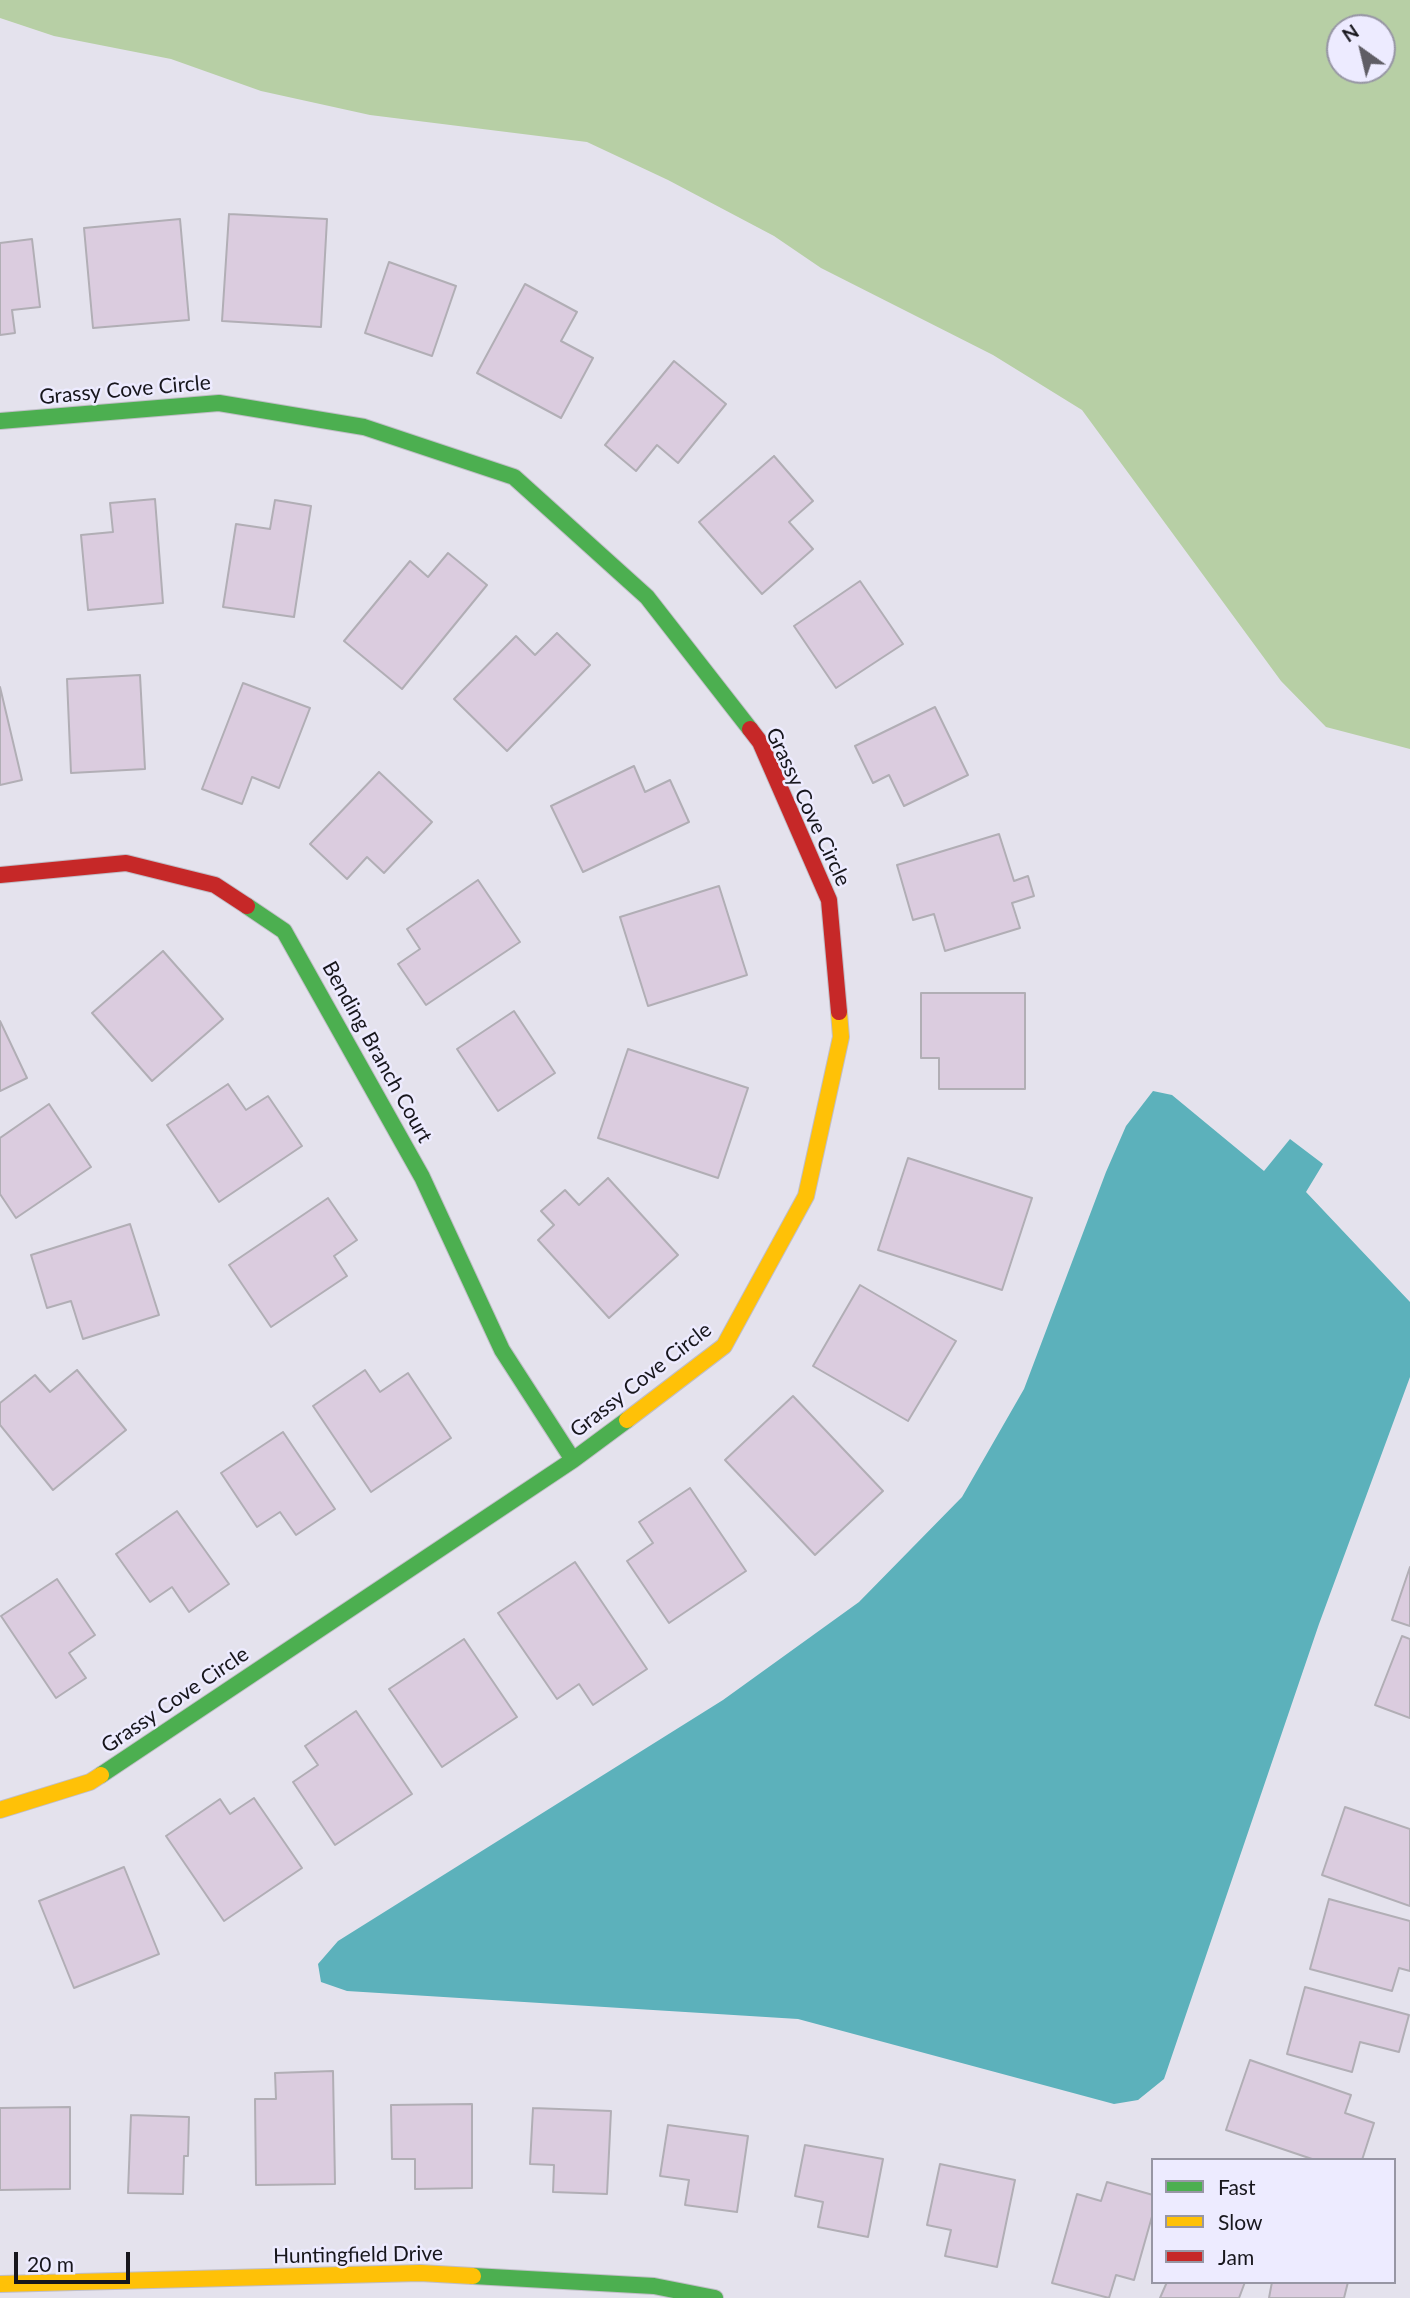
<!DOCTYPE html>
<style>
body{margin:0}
#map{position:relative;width:1410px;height:2298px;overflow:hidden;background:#e4e2ed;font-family:Lato,sans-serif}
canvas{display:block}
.legend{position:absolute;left:1151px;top:2158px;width:245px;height:126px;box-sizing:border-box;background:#edebff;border:2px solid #9796a4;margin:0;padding:9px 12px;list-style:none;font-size:21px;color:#17161c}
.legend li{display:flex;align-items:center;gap:14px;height:35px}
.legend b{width:35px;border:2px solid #9796a4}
.north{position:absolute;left:1326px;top:14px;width:70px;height:70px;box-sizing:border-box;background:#edebff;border:2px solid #9796a4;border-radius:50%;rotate:326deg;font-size:19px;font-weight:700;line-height:28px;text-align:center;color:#17161c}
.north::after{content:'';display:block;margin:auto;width:24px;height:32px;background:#5f5d65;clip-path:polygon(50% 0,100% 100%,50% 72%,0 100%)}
.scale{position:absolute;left:14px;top:2252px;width:116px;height:32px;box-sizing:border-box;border:4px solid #17161c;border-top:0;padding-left:9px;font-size:21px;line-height:24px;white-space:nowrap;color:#17161c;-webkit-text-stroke:5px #edebff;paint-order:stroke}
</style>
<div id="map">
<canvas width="1410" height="2298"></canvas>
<ul class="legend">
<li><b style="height:9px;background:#4caf50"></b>Fast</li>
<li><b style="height:9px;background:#ffc107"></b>Slow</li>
<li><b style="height:9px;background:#c62828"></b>Jam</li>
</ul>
<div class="north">N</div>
<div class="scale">20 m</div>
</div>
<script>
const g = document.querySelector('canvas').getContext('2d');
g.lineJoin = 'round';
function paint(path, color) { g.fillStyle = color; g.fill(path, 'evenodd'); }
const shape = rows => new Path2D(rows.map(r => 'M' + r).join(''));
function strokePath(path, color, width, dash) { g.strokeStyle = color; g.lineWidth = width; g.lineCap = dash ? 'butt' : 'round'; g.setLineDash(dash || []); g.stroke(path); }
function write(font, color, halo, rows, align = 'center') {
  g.font = font + ' Lato,sans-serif'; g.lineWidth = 5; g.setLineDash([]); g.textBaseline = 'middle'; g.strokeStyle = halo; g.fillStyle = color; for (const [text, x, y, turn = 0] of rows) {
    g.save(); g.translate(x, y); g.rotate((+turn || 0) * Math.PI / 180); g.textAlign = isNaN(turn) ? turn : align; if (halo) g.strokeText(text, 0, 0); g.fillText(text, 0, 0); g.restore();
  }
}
paint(shape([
 [0,0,1410,0,1410,749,1326,727,1281,681,1082,410,993,355,821,268,774,236,668,180,587,142,370,115,261,91,171,59,54,36,0,18],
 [1340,28,1382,28,1382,70,1340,70]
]), '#b7cfa5');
paint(shape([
 [1153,1091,1172,1095,1264,1171,1290,1139,1323,1164,1306,1192,1410,1302,1410,1377,1319,1624,1164,2079,1138,2100,1114,2104,798,2019,347,1991,321,1982,318,1964,338,1941,723,1700,859,1602,962,1497,1024,1389,1106,1172,1126,1126]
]), '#5cb1bb');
const building = shape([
 [229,214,327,219,321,327,222,321,229,214],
 [180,219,189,320,93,328,84,228,180,219],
 [32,239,40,307,12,310,15,333,0,335,0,243,32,239],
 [389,262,456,286,432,356,365,333,389,262],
 [525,284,577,312,561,341,593,358,561,418,477,373,525,284],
 [674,361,726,404,678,463,657,445,636,471,605,445,674,361],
 [774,456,813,501,789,522,813,549,762,594,699,522,774,456],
 [155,499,163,603,88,610,81,535,113,532,110,503,155,499],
 [275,500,311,506,294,617,223,607,236,524,270,529,275,500],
 [448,553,487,585,402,689,344,641,410,561,428,577,448,553],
 [860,581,903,644,836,688,794,626,860,581],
 [557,633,590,665,507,751,454,699,516,636,535,655,557,633],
 [140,675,145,769,71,773,67,679,140,675],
 [243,683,310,708,279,788,252,777,242,804,202,789,243,683],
 [0,687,22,780,0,785,0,687],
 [935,707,968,775,904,806,889,775,873,783,855,746,935,707],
 [634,766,645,792,670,780,689,822,583,872,551,806,634,766],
 [379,772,432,822,384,873,367,857,347,879,310,844,379,772],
 [999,834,1014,881,1028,876,1034,896,1012,903,1020,928,945,951,934,914,913,920,897,865,999,834],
 [478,880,520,942,426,1005,398,964,420,949,407,929,478,880],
 [719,886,747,975,648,1006,620,917,719,886],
 [163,951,223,1019,152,1081,92,1013,163,951],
 [921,993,1025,993,1025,1089,939,1089,939,1058,921,1058,921,993],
 [514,1011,555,1073,498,1111,457,1049,514,1011],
 [0,1021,27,1078,0,1091,0,1021],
 [628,1049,748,1088,718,1178,598,1138,628,1049],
 [228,1084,246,1110,268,1096,302,1146,219,1202,167,1125,228,1084],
 [49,1104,91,1167,16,1218,0,1194,0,1138,49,1104],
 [908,1158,1032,1198,1002,1290,878,1250,908,1158],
 [608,1178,678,1255,609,1318,538,1240,554,1225,541,1211,565,1190,579,1205,608,1178],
 [328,1198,357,1240,334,1256,347,1276,271,1327,229,1265,328,1198],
 [130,1224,159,1315,83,1339,71,1301,47,1308,31,1255,130,1224],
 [860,1285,956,1341,908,1421,813,1366,860,1285],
 [77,1370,126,1430,53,1490,0,1425,0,1403,35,1375,50,1392,77,1370],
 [365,1370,380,1392,408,1373,451,1438,371,1492,313,1406,365,1370],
 [793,1396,883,1491,815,1555,725,1460,793,1396],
 [283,1432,335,1509,296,1535,280,1512,257,1527,221,1473,283,1432],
 [690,1488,746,1571,669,1623,627,1561,653,1543,639,1522,690,1488],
 [177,1511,229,1584,189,1612,172,1587,150,1602,116,1554,177,1511],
 [575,1562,647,1669,593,1705,579,1684,557,1699,498,1613,575,1562],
 [1410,1567,1410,1626,1392,1620,1410,1567],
 [57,1579,95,1635,69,1653,86,1678,56,1698,1,1616,57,1579],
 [1402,1636,1410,1639,1410,1718,1375,1705,1402,1636],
 [464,1639,517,1717,442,1767,389,1689,464,1639],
 [356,1711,412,1794,335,1845,293,1782,318,1765,305,1746,356,1711],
 [254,1798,302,1868,224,1921,166,1836,220,1799,230,1814,254,1798],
 [1345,1807,1410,1829,1410,1906,1322,1875,1345,1807],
 [124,1867,159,1954,74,1988,39,1901,124,1867],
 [1329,1899,1410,1921,1410,1971,1399,1968,1392,1991,1310,1969,1329,1899],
 [1305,1987,1409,2015,1399,2052,1360,2042,1352,2072,1287,2054,1305,1987],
 [1250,2060,1351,2095,1345,2113,1374,2123,1362,2160,1315,2160,1226,2130,1250,2060],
 [333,2071,335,2184,256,2185,255,2099,276,2099,275,2073,333,2071],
 [472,2104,472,2188,415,2189,415,2159,392,2159,391,2105,472,2104],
 [70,2107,70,2189,0,2190,0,2108,70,2107],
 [533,2108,611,2111,607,2194,553,2192,554,2165,530,2164,533,2108],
 [131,2115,189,2117,188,2156,184,2156,183,2194,128,2193,131,2115],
 [668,2125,748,2136,737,2212,685,2205,689,2180,660,2176,668,2125],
 [805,2145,883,2159,868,2237,818,2227,823,2202,795,2196,805,2145],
 [940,2164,1015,2180,997,2267,945,2256,951,2230,927,2225,940,2164],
 [1107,2182,1153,2195,1153,2213,1134,2280,1116,2275,1109,2298,1052,2283,1077,2194,1101,2201,1107,2182],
 [1167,2282,1245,2282,1239,2298,1160,2298,1167,2282],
 [1272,2282,1348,2282,1344,2298,1269,2298,1272,2282]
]);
paint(building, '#dbccdf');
strokePath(building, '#b1aeb5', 2);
const fast = shape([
 [0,421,219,403,364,427,514,477,647,597,750,729],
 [247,906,284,931,422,1177,502,1350,573,1460],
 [101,1775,573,1460,627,1420],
 [473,2276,654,2286,715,2298]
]);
const slow = shape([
 [627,1420,724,1346,806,1196,841,1037,839,1012],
 [0,1810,90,1782,101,1775],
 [0,2284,420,2273,473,2276]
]);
const jam = shape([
 [750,729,760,742,829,900,839,1012],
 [0,875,126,863,215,885,247,906]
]);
strokePath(fast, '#c0bec7', 18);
strokePath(slow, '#c0bec7', 18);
strokePath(jam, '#c0bec7', 18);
strokePath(fast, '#4caf50', 16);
strokePath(slow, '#ffc107', 16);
strokePath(jam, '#c62828', 16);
write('21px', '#17161c', '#edebff', [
 ["Grassy Cove Circle",125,390,-5],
 ["Grassy Cove Circle",808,807,65],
 ["Bending Branch Court",377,1052,61],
 ["Grassy Cove Circle",641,1380,-38],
 ["Grassy Cove Circle",175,1700,-34],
 ["Huntingfield Drive",358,2255,-1]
]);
</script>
